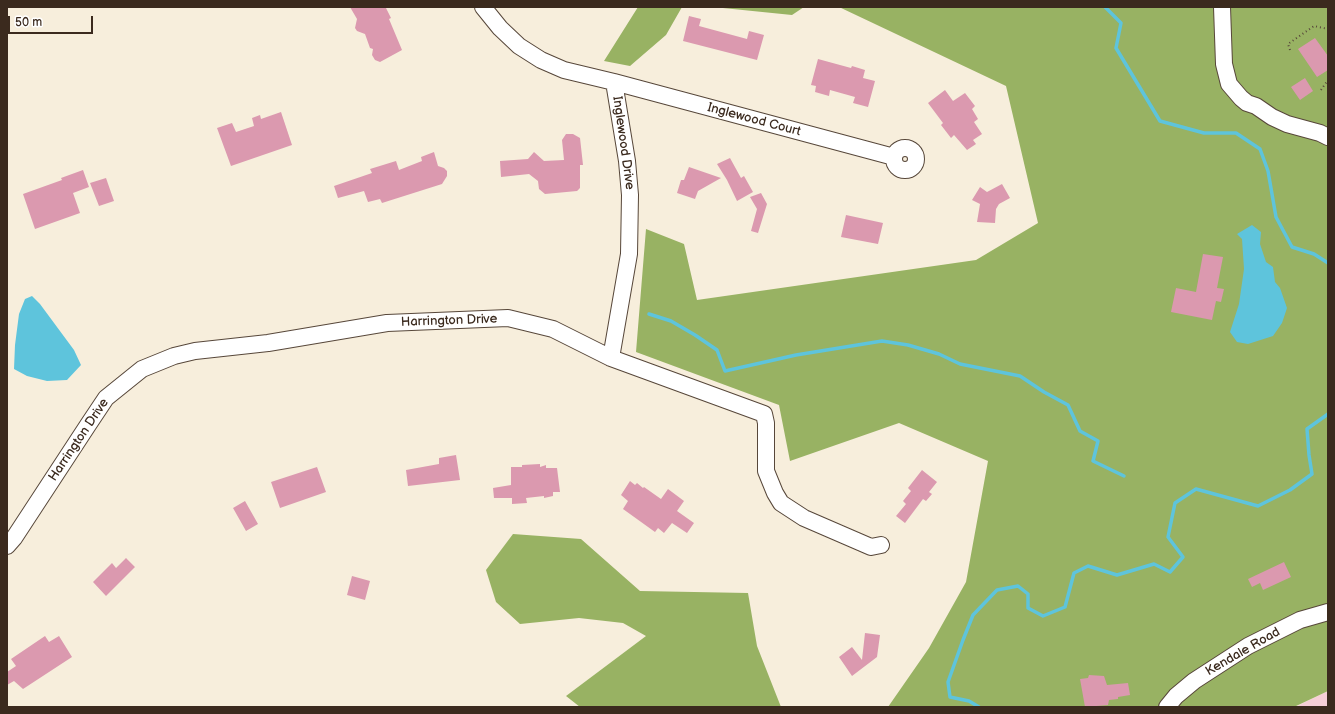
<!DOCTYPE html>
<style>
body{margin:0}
#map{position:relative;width:1335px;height:714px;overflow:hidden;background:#f7eedc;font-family:"Balsamiq Sans",sans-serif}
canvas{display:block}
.frame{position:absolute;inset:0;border:8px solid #3b2a1e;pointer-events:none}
.scale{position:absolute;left:8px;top:16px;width:85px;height:18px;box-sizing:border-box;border:2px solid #3b2a1e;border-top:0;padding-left:5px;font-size:12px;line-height:14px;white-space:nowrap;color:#3b2a1e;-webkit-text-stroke:3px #fff;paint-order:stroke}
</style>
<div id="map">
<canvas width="1335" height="714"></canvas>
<div class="frame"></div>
<div class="scale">50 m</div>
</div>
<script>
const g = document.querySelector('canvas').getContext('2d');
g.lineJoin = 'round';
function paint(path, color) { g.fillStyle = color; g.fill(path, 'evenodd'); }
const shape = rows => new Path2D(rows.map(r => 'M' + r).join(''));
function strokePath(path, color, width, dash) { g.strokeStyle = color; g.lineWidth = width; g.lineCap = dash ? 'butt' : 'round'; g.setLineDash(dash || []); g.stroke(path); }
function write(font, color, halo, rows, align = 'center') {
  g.font = font + ' "Balsamiq Sans",sans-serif'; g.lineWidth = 3; g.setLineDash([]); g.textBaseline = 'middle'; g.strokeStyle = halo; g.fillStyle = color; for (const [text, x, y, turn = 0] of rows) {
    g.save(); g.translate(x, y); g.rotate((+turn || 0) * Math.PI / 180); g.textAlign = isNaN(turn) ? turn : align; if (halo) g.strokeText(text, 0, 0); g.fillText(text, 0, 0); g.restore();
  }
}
paint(shape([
 [1328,691,1328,707,1294,707,1295,707]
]), '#f6cfd7');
paint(shape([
 [638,7,682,7,666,35,630,66,604,61],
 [713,7,804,7,792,15],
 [839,7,1328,7,1328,691,1294,707,888,707,929,648,966,582,988,461,899,423,790,461,779,405,636,352,646,229,684,244,697,300,976,260,1038,223,1006,86],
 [513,534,581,539,640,591,748,593,757,646,781,707,580,707,566,696,646,636,623,623,579,618,520,624,496,602,486,570]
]), '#98b263');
paint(shape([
 [1252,225,1261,232,1260,244,1266,262,1273,267,1275,282,1280,288,1287,308,1282,323,1273,336,1248,344,1237,342,1230,332,1239,304,1244,269,1242,239,1237,234],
 [32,296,40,304,74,350,81,365,67,380,47,381,27,376,14,369,15,345,19,314,25,299]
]), '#5ec4dc');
strokePath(shape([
 [1105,7,1121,23,1116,48,1160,121,1204,133,1236,133,1260,149,1268,171,1276,217,1292,247,1314,254,1328,263],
 [649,314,671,321,695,335,717,350,725,371,796,355,882,341,908,345,939,354,960,364,1020,376,1044,392,1068,405,1080,431,1098,441,1093,461,1124,476],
 [979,707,969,701,950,697,948,682,963,640,973,615,997,590,1018,586,1028,594,1028,608,1043,616,1065,607,1074,573,1088,566,1117,575,1154,564,1170,572,1183,557,1168,537,1175,503,1196,489,1258,506,1290,490,1312,474,1309,455,1307,429,1328,414]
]), '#5ec4dc', 3.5);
paint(shape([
 [350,7,386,8,391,18,389,19,402,50,380,62,375,60,372,55,373,49,370,48,365,34,357,31,355,28,357,19],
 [689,16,701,19,699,26,747,39,749,31,764,35,757,60,683,41],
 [1315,38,1328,56,1328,70,1317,77,1298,49],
 [818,59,851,68,852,66,865,70,863,78,875,81,868,107,853,103,855,97,830,90,829,96,815,92,816,86,811,85],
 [1305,78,1313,91,1300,100,1291,87],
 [945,90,953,101,965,93,975,106,972,109,978,119,974,122,982,134,973,140,976,144,967,150,954,135,951,138,941,125,943,123,928,103],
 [281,112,292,145,231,166,217,128,232,123,236,132,254,126,252,118,260,115,261,119],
 [566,134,573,134,580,138,583,165,580,165,580,188,577,191,545,194,539,189,538,181,529,174,501,177,500,161,528,159,534,152,544,161,564,160,562,140],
 [434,152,438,166,444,168,447,171,447,176,442,184,382,203,380,199,368,202,364,191,338,198,334,186,372,173,370,169,396,161,399,170,422,161,421,157],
 [730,158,741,178,744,176,753,192,737,201,727,180,717,164],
 [689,167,721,178,698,191,695,199,677,193,681,180,684,180],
 [83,170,89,187,73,193,80,213,35,229,23,194,62,180,61,178],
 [106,178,114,201,99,206,90,183],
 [1002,184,1010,198,999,204,996,209,995,223,977,222,980,204,972,200,980,187,987,192],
 [761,193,767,204,758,233,751,231,757,209,750,197],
 [846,215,883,223,878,244,841,237],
 [1203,254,1223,257,1217,288,1224,289,1221,302,1216,301,1212,320,1171,312,1176,288,1196,292],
 [456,455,460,480,408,486,406,470,439,464,439,458],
 [540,464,540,467,546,465,546,468,557,468,560,492,553,492,553,496,544,498,544,496,526,498,527,503,512,504,512,498,494,498,493,488,511,485,511,467,522,467,522,465],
 [317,467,326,492,280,508,271,482],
 [922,470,937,482,929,492,932,494,926,501,923,499,905,523,896,516,906,504,903,501,911,491,908,488],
 [630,481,635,485,637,483,643,488,644,487,661,499,668,489,684,501,677,511,694,523,687,533,672,523,664,533,658,528,655,532,623,509,628,501,621,495],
 [245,501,258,524,246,531,233,508],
 [126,558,135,567,106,596,93,582,112,563,116,568],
 [1284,562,1291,577,1263,590,1260,583,1252,587,1248,579],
 [352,576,370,581,365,600,347,595],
 [865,633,880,635,877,657,852,676,839,657,852,647,862,660],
 [45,636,49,642,59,636,72,657,23,689,14,681,7,685,7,672,16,666,11,659],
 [1089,675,1104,676,1107,685,1128,683,1130,695,1118,697,1118,699,1109,700,1108,705,1085,707,1080,679,1088,678]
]), '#db99af');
const minor = shape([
 [483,7,500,28,519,46,541,60,564,70,614,82,627,161,630,195,629,254,611,358],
 [1222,7,1224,64,1229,84,1241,98,1247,103,1256,106,1272,117,1287,124,1320,133,1328,137],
 [614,82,894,157],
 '894 159a11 11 0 1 1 22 0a11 11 0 1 1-22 0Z',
 [7,546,14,538,88,425,106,398,142,369,174,356,195,351,268,343,387,323,508,318,553,329,611,358,764,414,766,423,766,471,775,493,781,503,804,518,871,547,881,545],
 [1167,707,1176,696,1194,681,1248,646,1300,620,1328,612]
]);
strokePath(minor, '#57473a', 18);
strokePath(shape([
 [1290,50,1288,44,1314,26,1328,29],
 [1321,90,1328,80]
]), '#57473a', 2, [1, 3]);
strokePath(minor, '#fff', 16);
write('13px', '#3b2a1e', '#fff', [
 ["Inglewood Court",754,120,15],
 ["Inglewood Drive",623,143,82],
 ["Harrington Drive",449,321,-2],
 ["Harrington Drive",79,440,-56],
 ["Kendale Road",1243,652,-30]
]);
</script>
